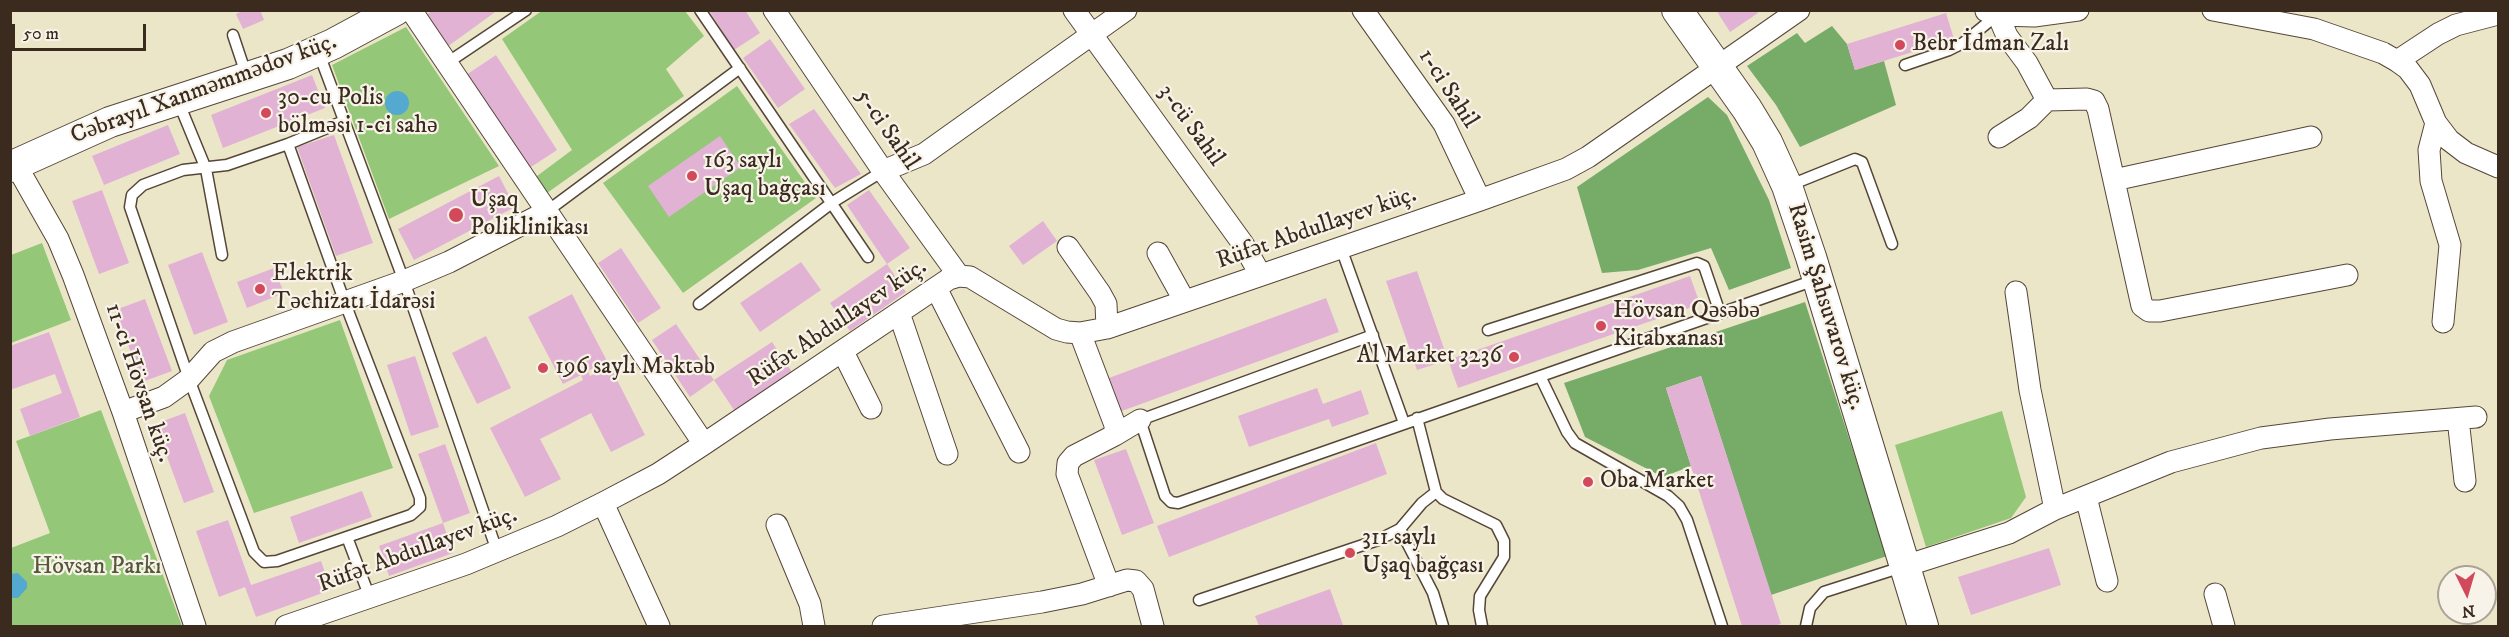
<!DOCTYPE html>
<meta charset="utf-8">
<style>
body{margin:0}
#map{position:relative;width:2509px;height:637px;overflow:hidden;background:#ece6c9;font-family:"IM FELL DW Pica",serif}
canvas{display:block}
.frame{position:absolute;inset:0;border:12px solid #3b2a1e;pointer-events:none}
.north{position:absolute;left:2437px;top:565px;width:60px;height:60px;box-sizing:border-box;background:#f7f3e8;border:2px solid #aca397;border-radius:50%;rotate:175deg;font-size:16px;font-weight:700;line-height:24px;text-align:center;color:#3b2a1e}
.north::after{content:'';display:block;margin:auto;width:21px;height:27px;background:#d1495b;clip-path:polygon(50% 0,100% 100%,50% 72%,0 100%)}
.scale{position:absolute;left:12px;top:24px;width:134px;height:27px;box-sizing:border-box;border:3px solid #3b2a1e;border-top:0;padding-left:8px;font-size:18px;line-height:21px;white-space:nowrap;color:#3b2a1e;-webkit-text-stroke:4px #f7f3e8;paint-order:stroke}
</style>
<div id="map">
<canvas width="2509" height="637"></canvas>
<div class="frame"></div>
<div class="north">N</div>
<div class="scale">50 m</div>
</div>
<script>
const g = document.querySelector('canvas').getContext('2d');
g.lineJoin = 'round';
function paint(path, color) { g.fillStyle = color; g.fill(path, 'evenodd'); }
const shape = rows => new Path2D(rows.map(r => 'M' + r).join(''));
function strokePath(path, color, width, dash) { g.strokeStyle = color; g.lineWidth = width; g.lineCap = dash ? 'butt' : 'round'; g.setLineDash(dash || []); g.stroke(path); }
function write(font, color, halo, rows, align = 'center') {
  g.font = font + ' "IM FELL DW Pica",serif'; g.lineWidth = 4.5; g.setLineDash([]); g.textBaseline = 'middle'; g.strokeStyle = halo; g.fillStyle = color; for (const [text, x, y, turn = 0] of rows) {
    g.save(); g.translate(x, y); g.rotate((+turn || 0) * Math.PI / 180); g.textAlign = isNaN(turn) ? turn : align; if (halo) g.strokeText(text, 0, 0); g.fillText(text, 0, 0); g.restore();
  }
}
paint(shape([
 [543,10,685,11,704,36,666,69,684,96,547,193,537,176,572,150,502,39],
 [406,27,499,166,389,219,332,65],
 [737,86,816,198,683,293,603,183],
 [42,243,71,320,11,343,11,255],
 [340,320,393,468,254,513,209,396,227,360],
 [101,410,182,626,11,626,11,548,50,533,16,441],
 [2002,411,2026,497,2011,518,1926,547,1895,445]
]), '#94c777');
paint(shape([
 [1832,26,1847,44,1855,70,1884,61,1896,105,1800,147,1776,105,1747,66,1797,33,1805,43],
 [1708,97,1727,115,1769,200,1791,268,1729,290,1711,248,1638,270,1602,273,1577,187],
 [1805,302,1887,556,1771,595,1701,376,1666,388,1691,466,1663,477,1585,437,1564,383]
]), '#77ac68');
paint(shape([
 '385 103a12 12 0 1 1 24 0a12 12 0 1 1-24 0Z',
 [18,573,27,582,27,588,18,598,12,598,11,574]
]), '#54a9d0');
paint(shape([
 [244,10,260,10,264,20,243,29,236,14],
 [433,10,498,10,447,47,425,16],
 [709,10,745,10,760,33,734,50],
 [1716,10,1757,10,1758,13,1730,32],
 [1946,13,1954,39,1855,70,1847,44],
 [770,39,805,89,778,108,743,58],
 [496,55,557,150,528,169,466,75],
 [312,75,325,108,223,148,211,115],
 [814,109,861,174,835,188,789,124],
 [168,125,180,154,104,185,92,156],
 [334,135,373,243,336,256,297,147],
 [720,136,741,167,669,217,648,186],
 [499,176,515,207,414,260,398,229],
 [102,190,129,263,99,274,72,201],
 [869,190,910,248,887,264,847,205],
 [1043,221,1057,241,1023,265,1009,246],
 [621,248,661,308,638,323,598,263],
 [202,252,228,322,194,335,168,265],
 [801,262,821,290,760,332,740,303],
 [887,264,906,292,850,331,830,303],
 [274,268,284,293,247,308,237,282],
 [1417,271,1448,360,1417,370,1386,281],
 [1690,276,1700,304,1458,388,1448,360],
 [572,294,607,361,588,371,590,376,610,366,645,435,611,452,591,413,566,426,540,439,561,479,525,497,490,428,583,380,581,375,563,384,528,317],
 [1326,298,1339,332,1119,412,1106,379],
 [145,299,172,371,142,382,115,310],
 [676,324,714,380,690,397,652,340],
 [49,332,80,417,30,436,20,409,62,393,55,374,10,390,10,346],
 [486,336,511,388,477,404,452,353],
 [772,342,792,372,734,410,714,380],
 [415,356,439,427,411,436,387,365],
 [1701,376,1781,624,1773,626,1742,626,1666,388],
 [1317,388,1323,404,1361,390,1369,414,1332,427,1329,419,1249,447,1238,416],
 [185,413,214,492,184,503,155,424],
 [1376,443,1387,474,1169,557,1157,526],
 [445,444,470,513,443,523,418,454],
 [1126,449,1154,523,1122,535,1094,460],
 [362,491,372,517,299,543,290,517],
 [228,520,251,585,321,561,331,590,256,617,245,587,219,597,196,531],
 [443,523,453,553,389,576,379,546],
 [2049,548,2061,585,1971,615,1958,577],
 [1330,589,1343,625,1259,626,1255,616]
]), '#e1b2d4');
const lane = shape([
 [700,10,868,257],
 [233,35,247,77],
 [318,51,404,281,497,551],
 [447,63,526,10],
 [1905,65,1949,50,1963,43,1997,15],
 [178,101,206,169,222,255],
 [288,144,345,303,420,498,420,507,411,515,277,561,264,562,254,552,189,379,130,207,132,195,143,185,183,170,227,165,288,144],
 [288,144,344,121],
 [1788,186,1855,159,1862,162,1892,244],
 [546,212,740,68],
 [1341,248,1404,423],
 [699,304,833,202,883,171],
 [1488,330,1697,263,1704,266,1720,313],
 [1373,335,1140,420,1165,496,1171,502,1178,503,1815,280],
 [1540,376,1567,432,1575,443,1668,496,1679,506,1687,520,1722,626],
 [1417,418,1436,492,1443,499,1496,525,1504,541,1504,557,1480,596,1479,610,1482,626],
 [1400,529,1433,593,1443,626],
 [347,537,370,598],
 [1199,600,1378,540,1400,529,1422,503,1436,492],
 [1806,626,1810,608,1824,592,1902,567]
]);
const street = shape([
 [411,10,704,444],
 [774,10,883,171,959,276],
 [1074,10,1243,244,1260,274],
 [1363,10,1444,124,1480,200],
 [2213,10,2314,29,2383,53,2397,61,2408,69,2420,85,2436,123,2449,140,2466,153,2498,167],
 [1986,11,1998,15,2034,16,2078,10],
 [1998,15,2007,36,2027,63,2047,100,2087,99,2094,101,2098,109,2142,306,2149,311,2160,311,2347,275],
 [2397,61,2438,34,2456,25,2498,14],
 [2436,123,2429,150,2431,181,2450,245,2443,322],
 [1999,137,2029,118,2047,100],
 [16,165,58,239,73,275,123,412,195,626],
 [883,171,924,154,1126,10],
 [2114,180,2311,137],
 [1068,247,1100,293,1106,304,1107,328],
 [1158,253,1184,300],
 [936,288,1019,452],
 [2016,292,2030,390,2055,509],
 [899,313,947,454],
 [1080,333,1115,425,1115,435,1074,456,1068,463,1067,474,1109,586],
 [843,352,871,408],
 [123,412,164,397,189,379,213,352,233,342,404,281,449,262,546,212],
 [2458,419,2465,481],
 [1115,435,1140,420],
 [2086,497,2107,581],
 [603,503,659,626],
 [777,525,810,604,814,626],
 [1905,566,2009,533,2055,509,2171,462,2261,438,2330,429,2476,417],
 [2215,594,2224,626],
 [286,626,466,564,557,526,603,503,658,474,704,444,949,279,959,276,970,277,1056,329,1067,332,1080,333,1107,328,1480,200,1566,169,1588,157,1799,10],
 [883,626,1042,602,1082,594,1127,580,1136,581,1143,589,1153,626]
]);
const secondary = shape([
 [1677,10,1747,109,1767,142,1787,186,1811,257,1923,626],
 [10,167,110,122,288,64,333,44,396,10]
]);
strokePath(lane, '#564638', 13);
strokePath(street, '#564638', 23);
strokePath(secondary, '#564638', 32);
strokePath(lane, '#fff', 10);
strokePath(street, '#fff', 21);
strokePath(secondary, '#fff', 30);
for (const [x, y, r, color] of [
 [1900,45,6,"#d1495b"],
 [266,113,6,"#d1495b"],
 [692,176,6,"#d1495b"],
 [456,215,8,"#d1495b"],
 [260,289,6,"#d1495b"],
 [1601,326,6,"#d1495b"],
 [1514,357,6,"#d1495b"],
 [543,368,6,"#d1495b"],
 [1588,482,6,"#d1495b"],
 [1350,553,6,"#d1495b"]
]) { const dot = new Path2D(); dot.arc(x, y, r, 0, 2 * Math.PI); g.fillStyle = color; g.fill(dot); strokePath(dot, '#f7f3e8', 2); }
write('24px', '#3b2a1e', '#f7f3e8', [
 ["Bebr İdman Zalı",1912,45],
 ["30-cu Polis",278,99],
 ["bölməsi 1-ci sahə",278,127],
 ["163 saylı",704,162],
 ["Uşaq bağçası",704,190],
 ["Uşaq",470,201],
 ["Poliklinikası",470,229],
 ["Elektrik",272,275],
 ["Təchizatı İdarəsi",272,303],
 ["Hövsan Qəsəbə",1613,312],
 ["Kitabxanası",1613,340],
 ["Al Market 3236",1502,357,"right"],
 ["196 saylı Məktəb",555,368],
 ["Oba Market",1600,482],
 ["311 saylı",1362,539],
 ["Uşaq bağçası",1362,567]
], 'left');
write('24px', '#3b2a1e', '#f7f3e8', [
 ["1-ci Sahil",1447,89,57],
 ["Cəbrayıl Xanməmmədov küç.",204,90,-20],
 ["3-cü Sahil",1190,126,54],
 ["5-ci Sahil",886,130,55],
 ["Rüfət Abdullayev küç.",1317,229,-19],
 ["Rasim Şahsuvarov küç.",1825,307,73],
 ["Rüfət Abdullayev küç.",838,324,-34],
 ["11-ci Hövsan küç.",138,383,71],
 ["Rüfət Abdullayev küç.",418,551,-20]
]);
write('24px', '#565939', '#f7f3e8', [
 ["Hövsan Parkı",97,568]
]);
</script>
